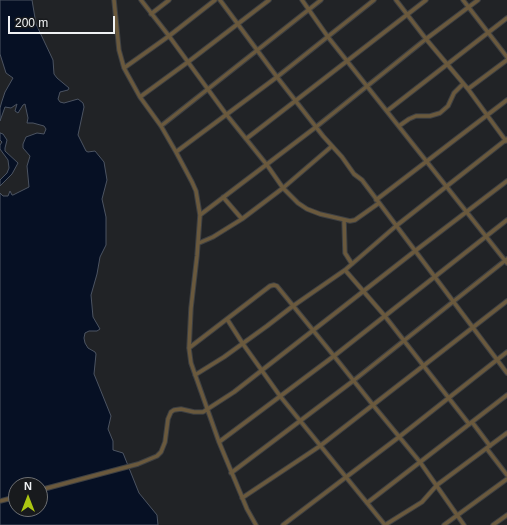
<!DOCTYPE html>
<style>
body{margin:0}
#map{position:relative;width:507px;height:525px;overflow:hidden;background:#212326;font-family:Arial,sans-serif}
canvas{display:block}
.north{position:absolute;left:8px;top:477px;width:40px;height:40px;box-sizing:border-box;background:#181a1d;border:1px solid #6e7073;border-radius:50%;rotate:0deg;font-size:11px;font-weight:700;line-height:16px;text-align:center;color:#eff1f3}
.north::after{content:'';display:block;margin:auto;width:14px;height:18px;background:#acc612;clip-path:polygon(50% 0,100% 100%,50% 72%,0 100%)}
.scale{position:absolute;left:8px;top:16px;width:107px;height:18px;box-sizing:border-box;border:2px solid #eff1f3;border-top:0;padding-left:5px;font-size:12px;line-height:14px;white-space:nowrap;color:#eff1f3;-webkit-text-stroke:3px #181a1d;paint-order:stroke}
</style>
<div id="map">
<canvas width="507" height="525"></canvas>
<div class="north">N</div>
<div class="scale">200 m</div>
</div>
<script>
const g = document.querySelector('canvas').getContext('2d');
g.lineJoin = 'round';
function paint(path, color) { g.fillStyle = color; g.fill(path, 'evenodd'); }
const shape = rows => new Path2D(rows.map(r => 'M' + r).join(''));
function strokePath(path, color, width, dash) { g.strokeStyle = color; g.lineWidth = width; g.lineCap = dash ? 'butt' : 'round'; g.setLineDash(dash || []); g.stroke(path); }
const water = shape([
 [0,0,32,0,36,24,53,60,54,74,57,78,69,88,68,90,60,92,58,99,60,102,64,103,78,99,83,103,84,107,78,135,86,151,88,152,95,151,104,162,107,180,102,199,106,217,106,245,100,257,97,274,91,295,93,317,100,329,97,331,89,331,85,333,84,338,85,343,88,348,95,352,96,354,94,374,111,416,108,429,113,441,113,450,123,453,139,493,157,515,158,525,0,525,0,193,3,196,8,196,10,191,12,195,13,195,29,187,27,166,30,156,23,148,23,144,26,137,37,133,44,134,46,129,44,126,33,123,27,123,28,118,25,104,23,105,18,113,15,111,17,104,11,108,5,107,0,121,0,108,2,101,5,92,13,78,6,73,0,54,0,0],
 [16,485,40,485,40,509,16,509,16,485],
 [0,133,3,134,7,140,5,148,5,151,18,163,12,174,0,186,0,180,7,173,9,168,8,160,0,149,0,145,2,142,0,140,0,133]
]);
paint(water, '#061024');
strokePath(water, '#4c5462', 1);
const street = shape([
 [114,0,119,50,124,68,140,97,161,126,176,152,192,182,196,191,200,215,197,256,191,308,189,348,191,363,219,442,247,509,256,525],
 [141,0,169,36,226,114,267,165,283,188,298,203,307,209,320,214,350,221,355,220,379,203],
 [220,0,277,77,323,136,342,157,354,174,362,180,507,373],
 [302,0,328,37,507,263],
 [396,0,426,39,468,89,506,141],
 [463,0,507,57],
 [151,14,169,0],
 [124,68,169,36,215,0],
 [468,89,507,60],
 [140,97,188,62,269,0],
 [387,111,507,18],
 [161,126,321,0],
 [399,126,409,119,416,116,430,116,440,113,448,106,454,93,463,84],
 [246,139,426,0],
 [176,152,277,77,374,0],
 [223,197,242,219],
 [376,200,507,100],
 [200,215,316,127,426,39,478,0],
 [344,220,345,253,352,264],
 [199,243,213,237,242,219,283,188,332,146],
 [345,270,384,315,469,424],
 [227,319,243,344,280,396,385,525],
 [189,348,270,286,274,285,277,286,334,356,373,405,420,462,464,525],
 [195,375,224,357,267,326,293,306,345,270,396,226,507,139],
 [472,422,490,446],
 [219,442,334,356,507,220],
 [487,449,507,475],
 [231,473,353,381,507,259],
 [40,490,138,464,157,456,161,452,165,442,168,419,171,412,174,410,181,409,194,412,203,412,234,392,415,251,507,181],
 [242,498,320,446,507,301],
 [0,501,16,497],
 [367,503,507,395],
 [283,525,399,437,507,352],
 [385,525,422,502,437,485,507,433],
 [444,525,507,479],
 [493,525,507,515]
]);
strokePath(street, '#3e4043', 5.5);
strokePath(street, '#6a593d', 3.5);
</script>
